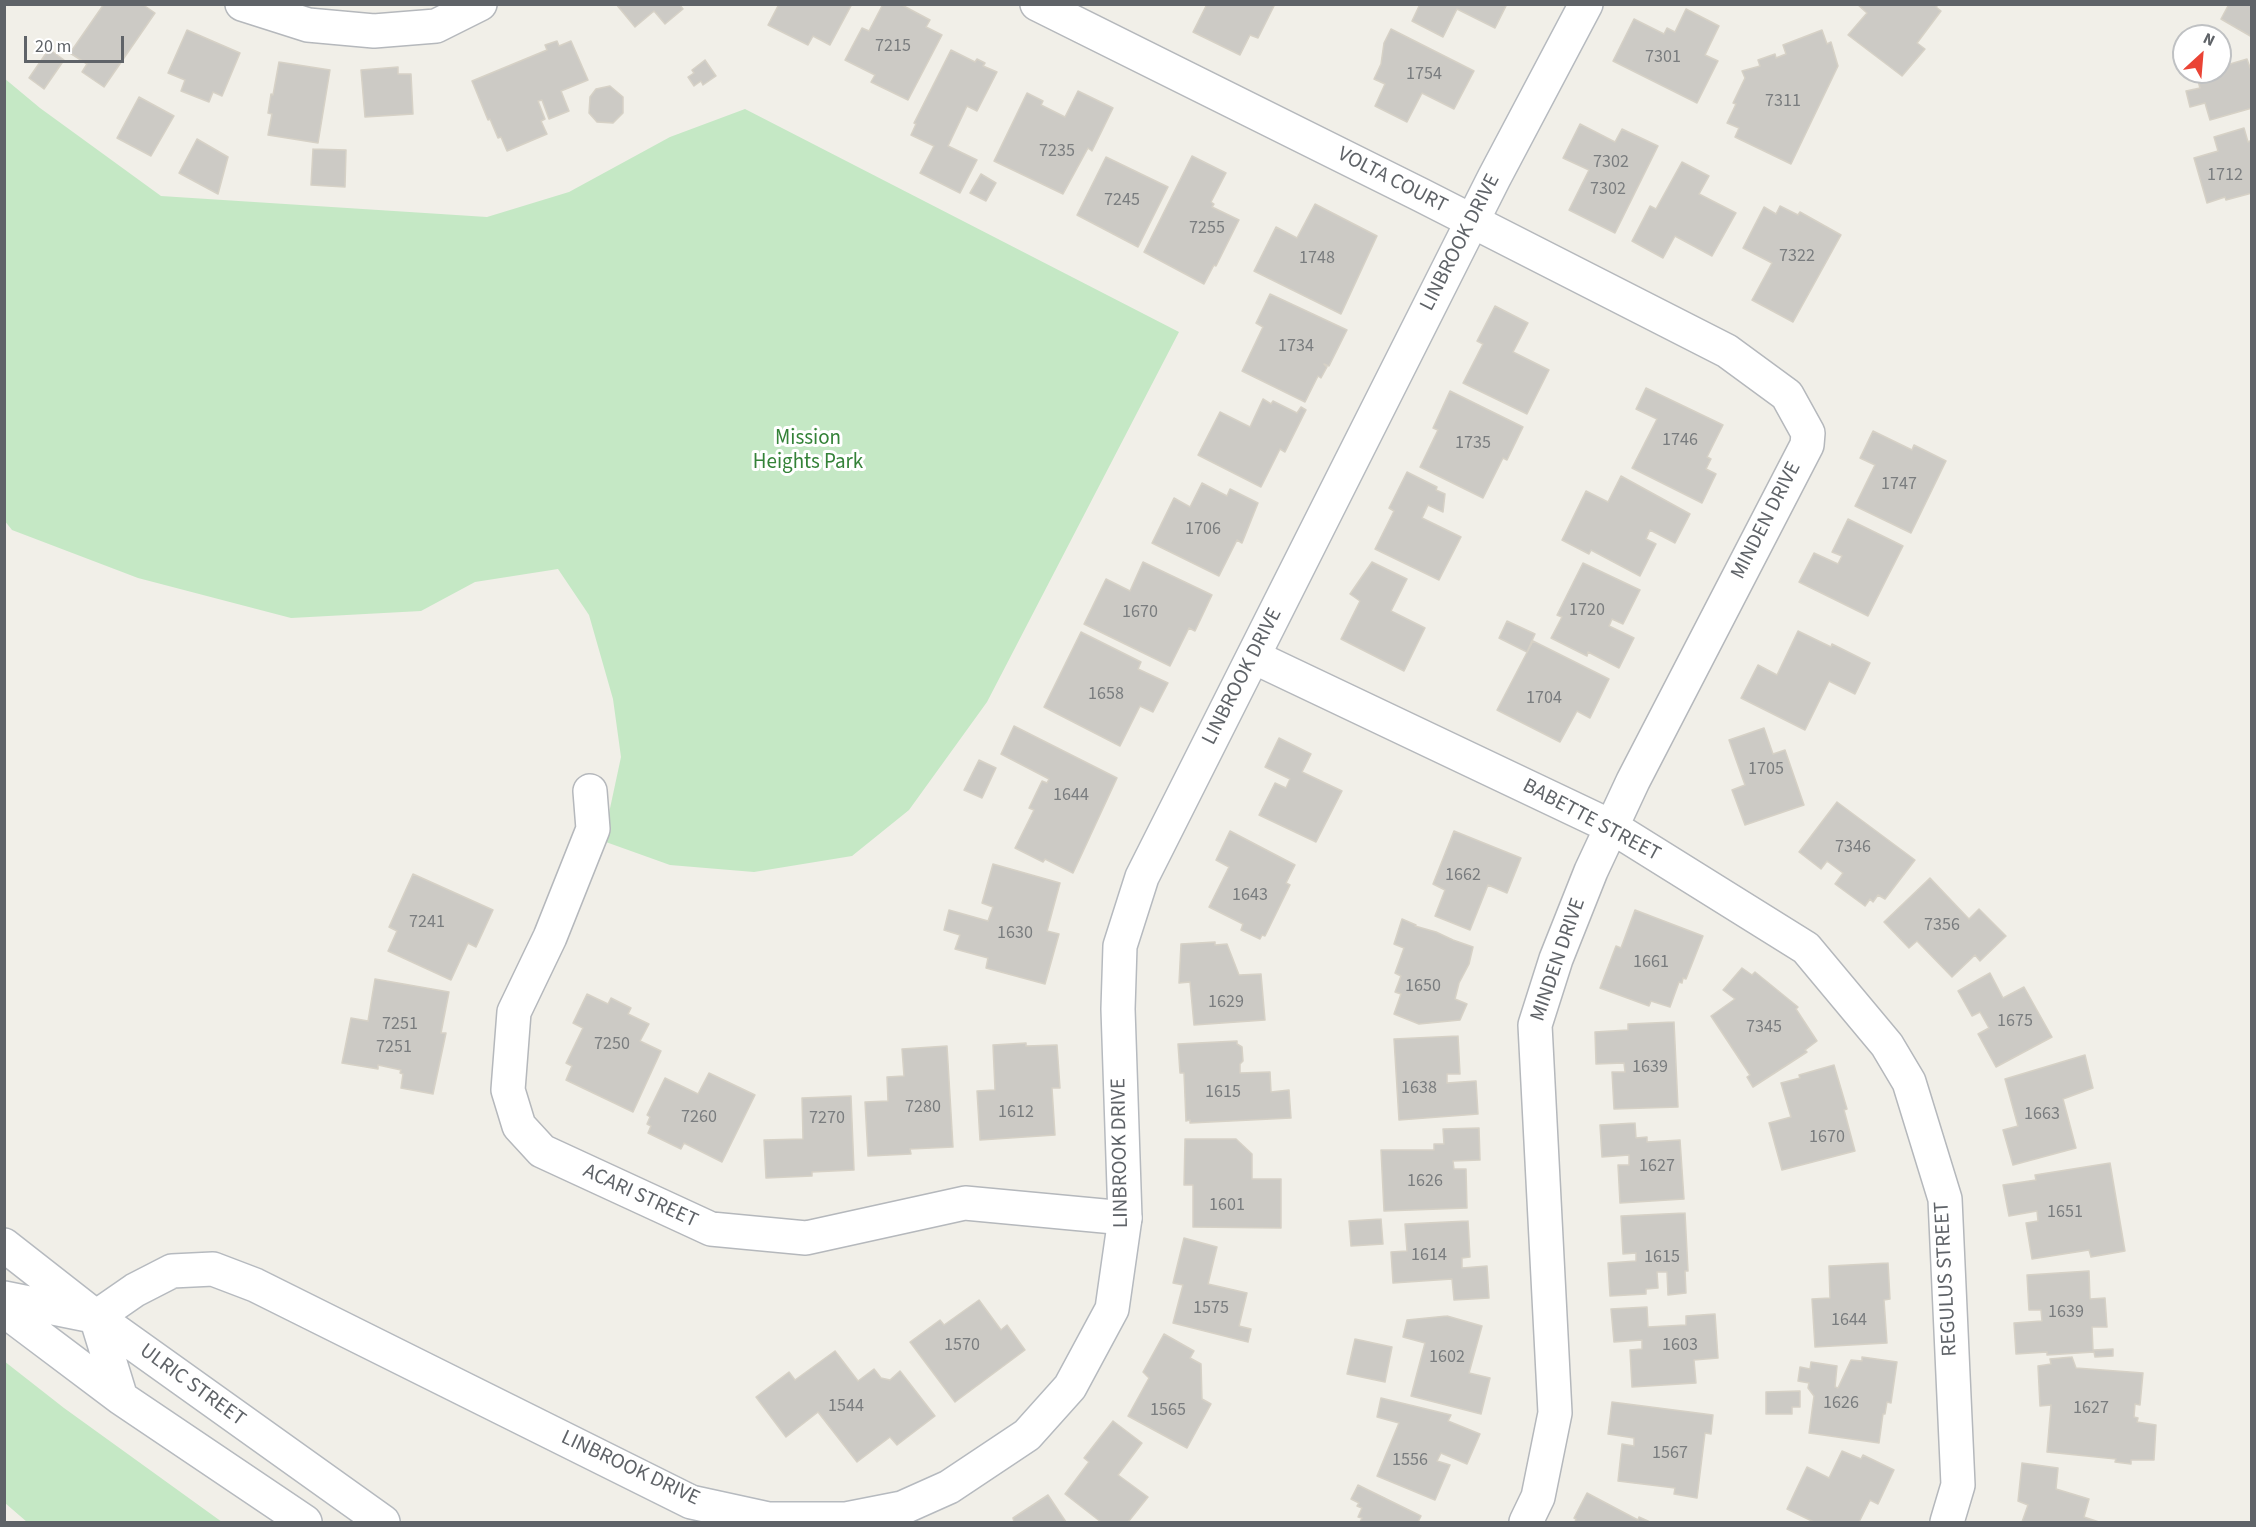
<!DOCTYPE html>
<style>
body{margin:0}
#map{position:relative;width:2256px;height:1527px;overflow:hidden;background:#f1efe8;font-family:"Source Sans 3",sans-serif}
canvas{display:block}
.frame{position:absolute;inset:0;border:6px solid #5f6368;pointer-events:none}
.north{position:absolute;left:2172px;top:24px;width:60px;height:60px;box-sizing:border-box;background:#fff;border:2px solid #bfc1c3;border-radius:50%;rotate:26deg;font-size:16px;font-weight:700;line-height:24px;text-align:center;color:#5f6368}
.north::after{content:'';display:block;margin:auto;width:21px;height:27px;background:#ea4335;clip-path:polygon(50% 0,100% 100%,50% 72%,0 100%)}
.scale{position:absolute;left:24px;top:36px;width:100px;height:27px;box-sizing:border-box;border:3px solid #5f6368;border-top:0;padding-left:8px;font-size:18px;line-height:21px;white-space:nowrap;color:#5f6368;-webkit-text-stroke:4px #fff;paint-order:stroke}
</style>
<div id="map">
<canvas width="2256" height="1527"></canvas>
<div class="frame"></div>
<div class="north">N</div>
<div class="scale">20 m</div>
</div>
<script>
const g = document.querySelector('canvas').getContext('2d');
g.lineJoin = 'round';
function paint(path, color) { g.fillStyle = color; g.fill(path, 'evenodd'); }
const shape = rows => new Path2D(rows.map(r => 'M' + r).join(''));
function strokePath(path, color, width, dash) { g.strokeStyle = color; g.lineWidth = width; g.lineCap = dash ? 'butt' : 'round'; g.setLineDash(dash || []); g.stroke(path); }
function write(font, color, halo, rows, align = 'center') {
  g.font = font + ' "Source Sans 3",sans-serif'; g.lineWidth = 6; g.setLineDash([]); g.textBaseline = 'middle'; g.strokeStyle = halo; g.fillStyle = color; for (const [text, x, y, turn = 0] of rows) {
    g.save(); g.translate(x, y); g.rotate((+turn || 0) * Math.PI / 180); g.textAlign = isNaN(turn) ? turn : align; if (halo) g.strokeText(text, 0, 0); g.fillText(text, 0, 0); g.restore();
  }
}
paint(shape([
 [4,78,40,108,161,196,487,217,569,192,670,137,745,109,1179,332,987,702,909,810,852,856,754,872,670,865,603,841,621,757,613,699,589,615,558,569,475,582,421,611,291,618,138,578,12,530,4,520],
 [4,1361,64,1408,222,1522,27,1522,5,1503]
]), '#c5e8c5');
const building = shape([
 [104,4,142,4,155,13,104,87,82,72,87,64,70,53,104,4],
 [616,4,679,4,683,9,665,24,654,11,635,27,616,4],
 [779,4,852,4,830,45,813,36,808,45,768,25,779,4],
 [883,4,900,4,930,20,926,27,942,35,908,100,871,82,875,75,845,60,862,28,869,31,883,4],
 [1207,4,1275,4,1258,38,1250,35,1240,55,1193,32,1207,4],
 [1420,4,1507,4,1495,28,1457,9,1443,37,1412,21,1420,4],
 [1857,4,1939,4,1936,7,1941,11,1917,43,1925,49,1902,76,1848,35,1867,13,1857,4],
 [2229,4,2252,4,2252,37,2221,19,2229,4],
 [1686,9,1719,26,1705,55,1718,61,1697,103,1613,61,1634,19,1664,34,1667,28,1675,32,1686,9],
 [1391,29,1474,71,1454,109,1422,93,1407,122,1375,106,1385,84,1374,79,1381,64,1384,43,1391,29],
 [187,30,240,53,222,96,213,92,209,102,181,91,185,80,168,73,187,30],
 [1822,30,1827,44,1831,42,1838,66,1791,164,1735,137,1739,128,1727,123,1736,104,1733,103,1745,78,1742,71,1760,66,1758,60,1775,54,1776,58,1786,54,1783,45,1822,30],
 [557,41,559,46,571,41,588,80,561,91,569,111,549,119,542,100,538,101,545,119,541,121,547,134,507,151,501,137,498,138,490,119,488,120,472,81,547,50,545,45,557,41],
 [49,49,64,60,44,89,29,78,49,49],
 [951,50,975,62,977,59,985,63,983,66,997,72,977,111,967,106,948,146,977,160,960,193,920,173,934,146,911,135,916,124,914,123,951,50],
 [2247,59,2252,73,2252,108,2210,120,2205,103,2190,107,2186,91,2200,88,2196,74,2220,72,2220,67,2247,59],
 [705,60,716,76,703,85,701,81,694,86,688,77,694,73,692,70,705,60],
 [279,62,330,70,318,143,268,135,272,114,268,113,271,94,273,95,279,62],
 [398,67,398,74,411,74,413,114,365,117,361,70,398,67],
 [610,86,623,97,623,113,613,123,597,122,589,113,590,97,596,89,610,86],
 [1078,91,1113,108,1092,151,1088,148,1063,194,994,161,1027,93,1043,101,1041,105,1065,117,1078,91],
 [139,97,174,116,151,156,117,138,139,97],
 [1580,124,1615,142,1622,129,1658,146,1615,233,1569,210,1589,170,1563,158,1580,124],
 [2244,128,2248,142,2252,140,2252,193,2226,200,2225,197,2207,203,2194,158,2218,151,2214,137,2244,128],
 [197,139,228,157,218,194,179,173,197,139],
 [313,149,346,150,345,187,311,185,313,149],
 [1192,156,1226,173,1211,202,1214,204,1212,207,1239,220,1216,266,1214,265,1204,284,1144,252,1192,156],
 [1106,157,1168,187,1138,247,1077,215,1106,157],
 [1682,162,1709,176,1699,194,1736,213,1712,256,1675,236,1663,258,1632,241,1650,206,1656,209,1682,162],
 [981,174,996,183,986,201,970,193,981,174],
 [1315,204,1377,236,1341,314,1254,271,1276,227,1297,238,1315,204],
 [1780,206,1798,215,1800,212,1841,235,1793,322,1752,300,1772,263,1743,248,1764,207,1776,214,1780,206],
 [1270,294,1347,330,1329,366,1324,364,1327,367,1321,378,1318,376,1305,402,1242,371,1263,327,1256,323,1270,294],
 [1495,306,1528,323,1513,352,1549,370,1527,414,1463,383,1483,344,1477,341,1495,306],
 [1646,388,1723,425,1707,457,1711,459,1706,469,1716,474,1702,503,1632,468,1657,419,1636,409,1646,388],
 [1450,391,1523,427,1507,460,1503,458,1483,498,1420,467,1438,430,1433,428,1450,391],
 [1263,399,1271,404,1273,401,1297,413,1301,407,1306,410,1285,452,1280,449,1261,487,1198,455,1220,412,1250,427,1263,399],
 [1873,431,1912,450,1914,445,1946,461,1911,533,1855,506,1875,465,1860,458,1873,431],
 [1407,472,1437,487,1436,490,1445,494,1443,512,1428,505,1422,518,1461,537,1439,580,1375,549,1394,511,1389,508,1407,472],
 [1621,476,1690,514,1675,543,1650,530,1646,539,1656,544,1640,576,1591,550,1589,554,1562,540,1586,491,1608,502,1621,476],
 [1202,483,1227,496,1230,489,1258,503,1242,543,1237,540,1219,576,1152,543,1174,498,1190,507,1202,483],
 [1848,519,1903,546,1868,616,1799,582,1814,553,1838,564,1842,556,1832,552,1848,519],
 [1143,562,1212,595,1195,631,1189,628,1170,666,1084,624,1106,579,1130,591,1143,562],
 [1372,562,1407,579,1391,611,1425,628,1404,671,1341,639,1360,601,1350,594,1372,562],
 [1583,563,1640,590,1623,624,1612,619,1609,626,1634,638,1619,668,1588,652,1587,656,1551,638,1562,617,1557,615,1583,563],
 [1507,621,1535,634,1527,652,1499,638,1507,621],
 [1798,631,1831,647,1832,644,1870,663,1855,694,1829,681,1805,730,1741,698,1758,665,1777,675,1798,631],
 [1081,632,1141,662,1138,669,1168,683,1153,712,1140,706,1120,746,1044,707,1081,632],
 [1533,641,1609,679,1590,718,1577,711,1560,742,1497,710,1533,641],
 [1014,726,1117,778,1073,873,1045,859,1043,862,1015,848,1034,810,1029,808,1042,781,1047,783,1049,779,1001,754,1014,726],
 [1764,728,1773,754,1785,750,1804,805,1745,825,1732,790,1745,785,1729,740,1764,728],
 [1279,738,1311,754,1302,772,1342,791,1316,842,1259,815,1275,783,1286,788,1290,779,1265,767,1279,738],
 [979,760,996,768,982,798,964,790,979,760],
 [1837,802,1915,860,1885,899,1878,895,1873,902,1870,899,1865,906,1835,884,1843,873,1827,861,1821,869,1799,852,1837,802],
 [1230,831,1295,865,1286,883,1290,885,1265,936,1262,935,1260,939,1241,930,1243,924,1209,907,1229,867,1216,860,1230,831],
 [1454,831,1521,858,1507,893,1488,885,1470,930,1435,916,1445,890,1433,884,1454,831],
 [993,864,1060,883,1047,931,1059,934,1045,984,986,968,988,958,955,949,960,935,944,930,949,910,988,921,993,907,982,903,993,864],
 [413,874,493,910,476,947,468,943,451,980,388,951,397,931,389,927,413,874],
 [1930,878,1969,919,1979,909,2006,936,1980,961,1975,955,1952,977,1917,941,1909,948,1884,922,1930,878],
 [1635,910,1703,936,1686,979,1683,978,1682,983,1679,982,1670,1007,1651,1001,1649,1006,1600,988,1616,946,1621,948,1635,910],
 [1402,919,1416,925,1415,926,1436,932,1453,940,1473,947,1469,964,1459,983,1455,999,1467,1004,1460,1020,1419,1024,1394,1014,1401,994,1395,992,1401,976,1395,973,1404,948,1394,944,1402,919],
 [1215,942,1215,945,1227,944,1239,975,1261,974,1265,1020,1194,1025,1190,982,1179,983,1181,944,1215,942],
 [1742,968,1752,975,1755,972,1798,1007,1796,1009,1817,1041,1805,1050,1807,1052,1753,1087,1747,1077,1750,1075,1711,1016,1735,999,1723,990,1742,968],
 [1990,973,2003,998,2024,987,2052,1037,1996,1067,1978,1034,1989,1028,1980,1012,1972,1016,1958,991,1990,973],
 [375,979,449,992,441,1033,446,1033,433,1094,401,1088,403,1074,400,1073,401,1070,378,1065,378,1069,342,1063,351,1018,368,1021,375,979],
 [587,994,608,1004,611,998,631,1008,628,1014,649,1024,640,1041,661,1051,633,1112,566,1080,572,1066,566,1063,583,1028,573,1023,587,994],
 [1674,1022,1678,1107,1614,1109,1612,1072,1625,1072,1624,1063,1596,1064,1595,1032,1628,1030,1628,1024,1674,1022],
 [1458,1036,1460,1074,1447,1074,1447,1083,1476,1081,1478,1114,1399,1120,1394,1039,1458,1036],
 [1237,1041,1237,1044,1242,1047,1243,1061,1240,1064,1240,1073,1270,1072,1271,1092,1289,1090,1291,1118,1190,1123,1190,1120,1186,1121,1184,1073,1180,1073,1178,1044,1237,1041],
 [1026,1043,1026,1046,1057,1045,1060,1088,1052,1088,1055,1135,980,1140,977,1091,995,1090,993,1045,1026,1043],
 [947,1046,953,1147,910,1149,911,1154,868,1156,865,1102,888,1101,887,1077,904,1076,902,1049,947,1046],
 [2085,1055,2093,1088,2063,1099,2076,1148,2013,1165,2003,1130,2018,1126,2005,1079,2085,1055],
 [1834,1065,1847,1109,1844,1110,1855,1151,1782,1170,1769,1123,1791,1117,1781,1083,1800,1078,1799,1075,1834,1065],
 [709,1073,755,1095,722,1162,684,1143,681,1149,648,1133,651,1126,647,1124,650,1117,647,1115,665,1078,698,1094,709,1073],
 [851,1096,854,1170,812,1172,812,1176,766,1178,764,1140,803,1139,802,1098,851,1096],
 [1635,1123,1636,1138,1647,1137,1647,1142,1680,1140,1684,1199,1620,1203,1618,1165,1629,1165,1629,1155,1602,1157,1600,1125,1635,1123],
 [1479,1128,1480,1160,1453,1161,1454,1169,1466,1169,1467,1208,1384,1211,1381,1150,1434,1150,1434,1144,1444,1144,1443,1129,1479,1128],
 [1185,1139,1236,1139,1252,1154,1252,1179,1281,1179,1281,1228,1193,1227,1193,1185,1184,1185,1185,1139],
 [2110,1163,2125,1251,2091,1257,2089,1250,2032,1259,2026,1223,2038,1221,2037,1211,2009,1216,2003,1185,2036,1180,2035,1175,2110,1163],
 [1685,1213,1688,1271,1685,1271,1686,1293,1668,1295,1667,1272,1657,1272,1658,1288,1646,1289,1646,1294,1610,1296,1608,1263,1636,1261,1636,1253,1623,1254,1621,1216,1685,1213],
 [1381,1219,1383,1244,1351,1246,1349,1221,1381,1219],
 [1468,1221,1470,1257,1462,1258,1462,1268,1487,1266,1489,1298,1454,1300,1452,1279,1393,1283,1391,1252,1407,1251,1405,1224,1468,1221],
 [1184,1238,1217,1247,1208,1284,1247,1293,1239,1326,1251,1329,1248,1342,1173,1323,1183,1285,1173,1283,1184,1238],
 [1888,1263,1890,1299,1884,1300,1887,1343,1815,1347,1812,1299,1830,1298,1829,1266,1888,1263],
 [2089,1271,2090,1299,2105,1298,2107,1327,2092,1327,2093,1350,2113,1349,2113,1356,2095,1357,2094,1352,2047,1355,2047,1352,2016,1354,2014,1323,2042,1321,2041,1310,2029,1310,2027,1275,2089,1271],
 [979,1300,1001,1330,1007,1325,1025,1350,955,1402,910,1342,940,1320,944,1325,979,1300],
 [1647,1307,1648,1327,1686,1325,1686,1316,1715,1314,1718,1358,1694,1360,1696,1383,1632,1387,1630,1350,1642,1349,1642,1340,1614,1342,1611,1309,1647,1307],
 [1447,1316,1482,1326,1469,1373,1490,1378,1481,1414,1411,1396,1425,1343,1403,1337,1407,1320,1447,1316],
 [1164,1334,1194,1351,1190,1358,1201,1364,1202,1399,1211,1404,1187,1448,1128,1416,1149,1378,1143,1372,1164,1334],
 [1355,1339,1392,1347,1385,1382,1347,1374,1355,1339],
 [835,1351,858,1381,874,1369,881,1378,890,1380,900,1371,935,1416,897,1445,890,1437,857,1462,818,1412,786,1437,756,1397,789,1372,795,1380,835,1351],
 [1862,1357,1897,1362,1891,1403,1887,1402,1885,1414,1883,1414,1879,1443,1809,1433,1814,1396,1808,1388,1809,1383,1798,1381,1800,1367,1810,1369,1811,1362,1837,1366,1835,1387,1838,1388,1851,1360,1862,1361,1862,1357],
 [2072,1357,2076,1368,2143,1373,2140,1405,2135,1404,2134,1417,2138,1418,2137,1422,2156,1425,2154,1460,2131,1460,2131,1464,2115,1462,2116,1459,2047,1452,2051,1405,2040,1406,2038,1366,2051,1364,2050,1359,2072,1357],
 [1800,1391,1800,1407,1792,1407,1792,1414,1766,1414,1766,1392,1800,1391],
 [1381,1398,1451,1415,1448,1421,1480,1434,1467,1464,1441,1453,1437,1461,1450,1465,1435,1500,1377,1476,1399,1423,1377,1417,1381,1398],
 [1612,1402,1713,1415,1711,1434,1705,1433,1697,1498,1674,1494,1675,1488,1618,1481,1622,1444,1634,1446,1634,1438,1608,1434,1612,1402],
 [1113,1421,1142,1443,1118,1475,1148,1497,1128,1522,1101,1522,1065,1494,1089,1462,1084,1458,1113,1421],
 [1842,1451,1861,1459,1863,1455,1894,1470,1878,1504,1870,1500,1859,1522,1814,1522,1787,1509,1807,1467,1829,1478,1842,1451],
 [2022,1463,2058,1468,2056,1489,2089,1499,2084,1517,2099,1522,2022,1522,2028,1505,2018,1501,2022,1463],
 [1358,1485,1421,1516,1418,1522,1360,1522,1362,1518,1358,1517,1362,1508,1357,1506,1359,1503,1351,1499,1358,1485],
 [1587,1493,1638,1520,1639,1517,1650,1522,1575,1522,1576,1519,1574,1518,1587,1493],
 [1048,1495,1066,1522,1014,1522,1013,1518,1048,1495]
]);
paint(building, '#cccac5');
strokePath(building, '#d6d1c6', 1.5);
const street = shape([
 [242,4,308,25,374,31,436,26,480,4],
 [1037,4,1421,195,1727,351,1787,395,1808,433,1807,445,1633,781,1591,871,1556,959,1535,1025,1555,1413,1538,1497,1526,1522],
 [1254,657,1612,827,1806,948,1887,1045,1909,1082,1945,1199,1958,1485,1947,1522],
 [590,791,593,829,550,937,514,1012,508,1090,519,1126,542,1151,711,1229,806,1238,965,1203,1125,1218]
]);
const secondary = shape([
 [4,1245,96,1317,383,1522],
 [4,1298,88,1315],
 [4,1310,121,1398,305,1522],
 [96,1317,135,1290,172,1271,213,1269,255,1285,691,1502,769,1519,846,1519,902,1508,949,1487,1027,1435,1070,1387,1112,1309,1125,1218,1118,1009,1120,946,1142,877,1494,178,1586,4],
 [96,1317,121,1398]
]);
strokePath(street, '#b5b8bc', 36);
strokePath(secondary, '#b6babf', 36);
strokePath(street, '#fff', 33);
strokePath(secondary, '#fff', 33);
write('18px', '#7a7d7f', null, [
 ["7215",893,47],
 ["7301",1663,58],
 ["1754",1424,75],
 ["7311",1783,102],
 ["7235",1057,152],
 ["7302",1611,163],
 ["1712",2225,176],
 ["7302",1608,190],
 ["7245",1122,201],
 ["7255",1207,229],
 ["7322",1797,257],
 ["1748",1317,259],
 ["1734",1296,347],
 ["1746",1680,441],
 ["1735",1473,444],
 ["1747",1899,485],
 ["1706",1203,530],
 ["1720",1587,611],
 ["1670",1140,613],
 ["1658",1106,695],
 ["1704",1544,699],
 ["1705",1766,770],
 ["1644",1071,796],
 ["7346",1853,848],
 ["1662",1463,876],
 ["1643",1250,896],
 ["7241",427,923],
 ["7356",1942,926],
 ["1630",1015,934],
 ["1661",1651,963],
 ["1650",1423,987],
 ["1629",1226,1003],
 ["1675",2015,1022],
 ["7251",400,1025],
 ["7345",1764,1028],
 ["7250",612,1045],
 ["7251",394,1048],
 ["1639",1650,1068],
 ["1638",1419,1089],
 ["1615",1223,1093],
 ["7280",923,1108],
 ["1612",1016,1113],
 ["1663",2042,1115],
 ["7260",699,1118],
 ["7270",827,1119],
 ["1670",1827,1138],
 ["1627",1657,1167],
 ["1626",1425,1182],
 ["1601",1227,1206],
 ["1651",2065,1213],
 ["1614",1429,1256],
 ["1615",1662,1258],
 ["1575",1211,1309],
 ["1639",2066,1313],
 ["1644",1849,1321],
 ["1570",962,1346],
 ["1603",1680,1346],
 ["1602",1447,1358],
 ["1626",1841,1404],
 ["1544",846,1407],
 ["1627",2091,1409],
 ["1565",1168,1411],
 ["1567",1670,1454],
 ["1556",1410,1461]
]);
write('21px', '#5f6368', '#fff', [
 ["VOLTA COURT",1392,181,27],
 ["LINBROOK DRIVE",1461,243,-63],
 ["MINDEN DRIVE",1767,521,-63],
 ["LINBROOK DRIVE",1243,677,-63],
 ["BABETTE STREET",1591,821,28],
 ["MINDEN DRIVE",1559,960,-71],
 ["LINBROOK DRIVE",1121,1153,-91],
 ["ACARI STREET",640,1197,25],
 ["REGULUS STREET",1947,1279,-93],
 ["ULRIC STREET",192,1386,36],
 ["LINBROOK DRIVE",630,1469,25]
]);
write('21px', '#348238', '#fff', [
 ["Mission",808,439],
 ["Heights Park",808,463]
]);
</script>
